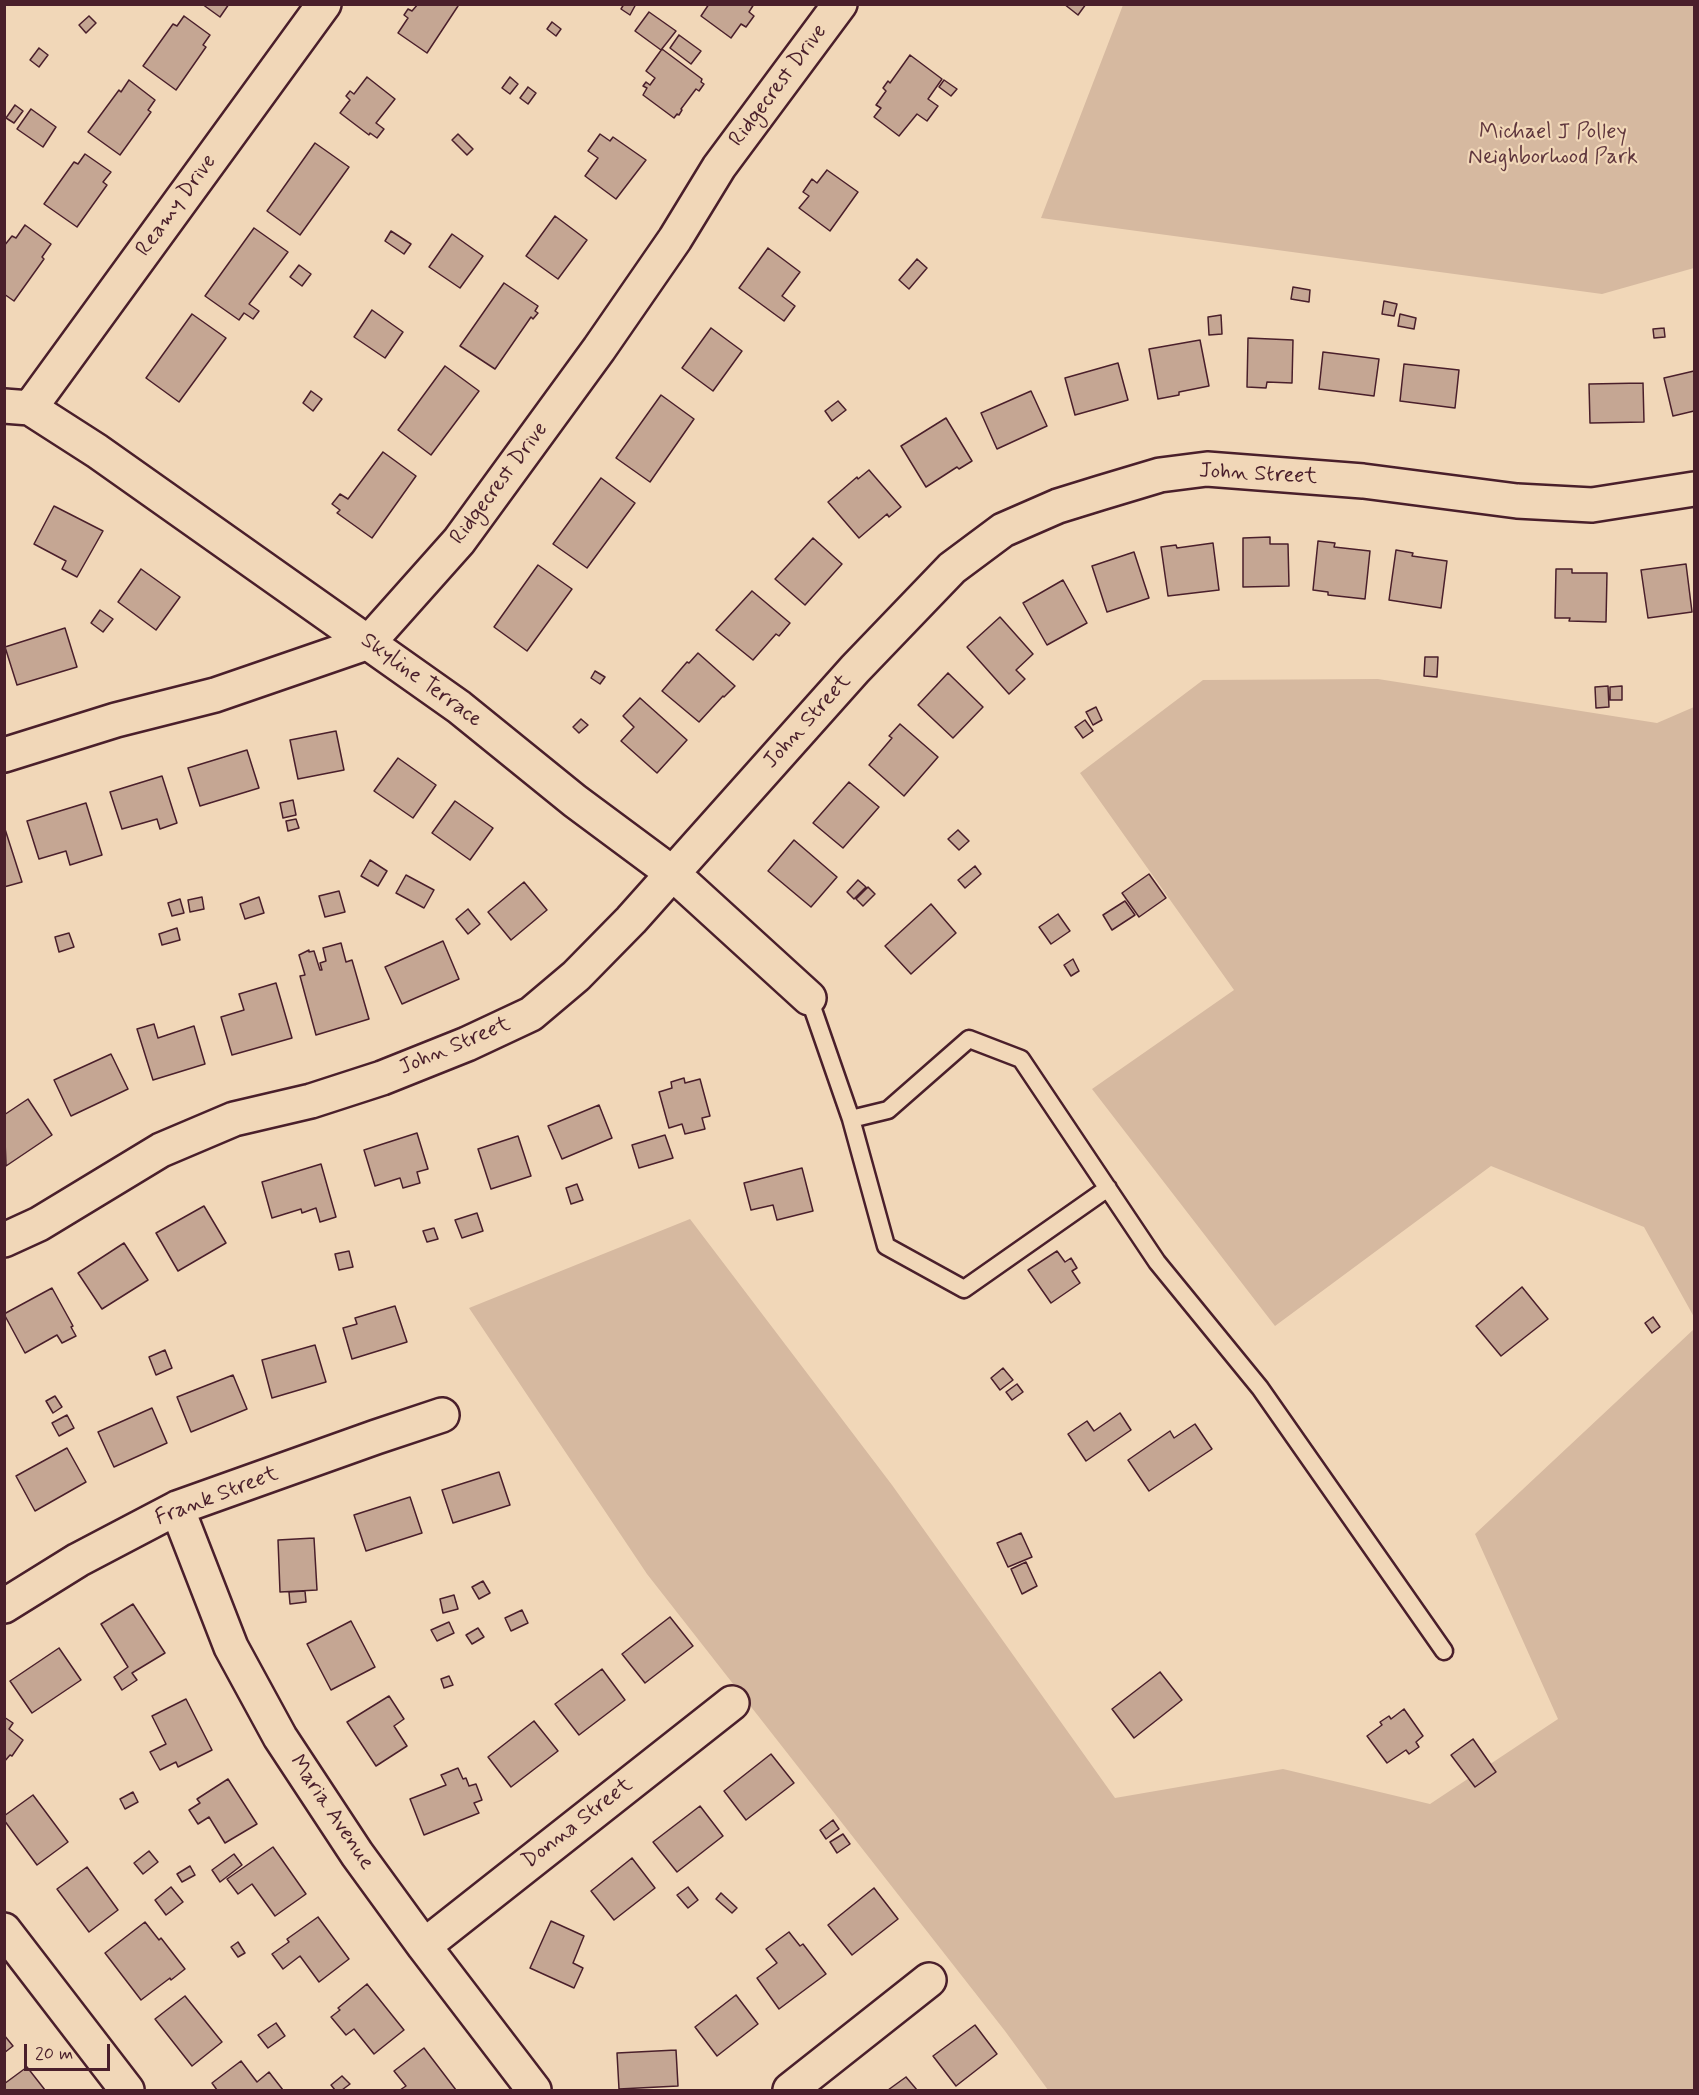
<!DOCTYPE html>
<style>
body{margin:0}
#map{position:relative;width:1699px;height:2095px;overflow:hidden;background:#f1d7b8;font-family:Mynerve,sans-serif}
canvas{display:block}
.frame{position:absolute;inset:0;border:6px solid #4a1f2b;pointer-events:none}
.scale{position:absolute;left:24px;top:2044px;width:86px;height:27px;box-sizing:border-box;border:3px solid #4a1f2b;border-top:0;padding-left:8px;font-size:18px;line-height:21px;white-space:nowrap;color:#4a1f2b;-webkit-text-stroke:4px #f1d7b8;paint-order:stroke}
</style>
<div id="map">
<canvas width="1699" height="2095"></canvas>
<div class="frame"></div>
<div class="scale">20 m</div>
</div>
<script>
const g = document.querySelector('canvas').getContext('2d');
g.lineJoin = 'round';
function paint(path, color) { g.fillStyle = color; g.fill(path, 'evenodd'); }
const shape = rows => new Path2D(rows.map(r => 'M' + r).join(''));
function strokePath(path, color, width, dash) { g.strokeStyle = color; g.lineWidth = width; g.lineCap = dash ? 'butt' : 'round'; g.setLineDash(dash || []); g.stroke(path); }
function write(font, color, halo, rows, align = 'center') {
  g.font = font + ' Mynerve,sans-serif'; g.lineWidth = 4.5; g.setLineDash([]); g.textBaseline = 'middle'; g.strokeStyle = halo; g.fillStyle = color; for (const [text, x, y, turn = 0] of rows) {
    g.save(); g.translate(x, y); g.rotate((+turn || 0) * Math.PI / 180); g.textAlign = isNaN(turn) ? turn : align; if (halo) g.strokeText(text, 0, 0); g.fillText(text, 0, 0); g.restore();
  }
}
paint(shape([
 [1123,5,1694,5,1694,268,1602,294,1041,218],
 [1378,679,1657,723,1694,707,1694,1317,1644,1227,1491,1166,1275,1326,1092,1089,1234,990,1080,773,1203,680],
 [690,1219,892,1485,1115,1798,1283,1769,1430,1804,1558,1719,1475,1534,1694,1329,1694,2090,1048,2090,1005,2031,647,1574,469,1308]
]), '#d6b9a0');
const building = shape([
 [202,4,229,4,220,17,202,4],
 [418,4,456,4,458,6,427,53,398,33,408,18,404,15,408,9,412,11,418,4],
 [624,4,636,4,630,15,621,9,624,4],
 [709,4,754,4,749,12,754,16,746,27,741,24,731,38,701,16,709,4],
 [1064,4,1086,4,1078,15,1064,4],
 [649,12,676,31,661,50,635,31,649,12],
 [89,16,96,23,86,33,79,25,89,16],
 [184,16,210,35,203,45,206,47,176,90,143,66,173,24,177,26,184,16],
 [552,22,561,29,556,36,547,29,552,22],
 [679,35,701,51,691,64,670,48,679,35],
 [39,48,48,55,39,67,30,60,39,48],
 [662,49,702,79,701,82,704,84,699,91,696,89,681,109,682,110,679,115,677,114,674,118,643,95,647,88,643,86,646,82,650,85,655,78,646,71,662,49],
 [910,55,942,79,928,99,938,106,927,121,917,114,899,136,874,117,881,108,876,105,886,91,883,88,888,81,890,83,910,55],
 [367,77,395,99,376,123,384,129,377,138,370,133,369,135,340,113,350,100,346,96,350,91,354,94,367,77],
 [510,77,518,84,510,94,502,88,510,77],
 [129,80,155,100,148,110,151,112,120,155,88,132,119,90,121,92,129,80],
 [944,80,957,89,951,96,939,87,944,80],
 [528,87,536,93,528,104,520,98,528,87],
 [15,105,23,111,14,123,6,118,15,105],
 [31,109,56,127,43,147,17,129,31,109],
 [458,134,473,149,467,155,452,140,458,134],
 [600,134,610,141,613,137,646,160,616,199,585,176,598,158,588,151,600,134],
 [315,143,349,167,300,235,267,211,315,143],
 [85,154,111,172,103,182,107,185,77,227,44,204,74,162,78,164,85,154],
 [827,170,858,192,830,231,799,208,809,196,803,192,812,179,817,183,827,170],
 [555,216,587,240,558,279,526,256,555,216],
 [25,225,51,244,42,257,44,259,14,301,4,294,4,246,12,236,16,238,25,225],
 [254,228,288,252,249,304,259,311,253,319,244,313,239,320,205,296,254,228],
 [391,231,411,244,404,254,385,241,391,231],
 [452,234,483,256,460,288,429,267,452,234],
 [768,248,800,272,782,296,795,306,784,321,739,288,768,248],
 [917,259,927,268,909,289,899,280,917,259],
 [299,265,311,274,302,286,290,277,299,265],
 [504,283,538,306,535,311,538,313,533,319,531,317,495,369,460,346,504,283],
 [1293,287,1310,290,1309,302,1291,299,1293,287],
 [1384,301,1397,304,1394,316,1382,314,1384,301],
 [372,310,403,332,385,358,354,337,372,310],
 [192,314,226,338,179,402,146,378,192,314],
 [1400,314,1416,318,1414,329,1398,326,1400,314],
 [1221,315,1222,334,1209,335,1208,317,1221,315],
 [711,328,742,351,713,391,682,368,711,328],
 [1664,328,1665,337,1654,338,1653,329,1664,328],
 [1248,338,1293,340,1292,383,1267,382,1266,388,1247,387,1248,338],
 [1200,340,1209,386,1179,392,1179,395,1158,399,1149,349,1200,340],
 [1323,352,1379,359,1374,396,1319,389,1323,352],
 [1118,363,1128,400,1075,415,1065,378,1118,363],
 [1404,364,1459,370,1455,408,1400,401,1404,364],
 [445,366,479,391,431,455,398,430,445,366],
 [1694,371,1694,411,1673,416,1664,378,1694,371],
 [1643,383,1644,422,1590,423,1589,384,1643,383],
 [311,391,322,399,313,411,303,403,311,391],
 [1031,391,1047,426,997,449,981,413,1031,391],
 [661,395,694,419,650,482,616,458,661,395],
 [838,401,846,410,832,421,825,411,838,401],
 [946,418,972,461,959,469,957,467,926,487,901,446,946,418],
 [383,452,416,476,372,538,337,513,340,510,332,504,340,494,348,499,383,452],
 [869,470,901,507,889,517,887,514,859,538,828,502,857,477,858,479,869,470],
 [601,478,635,503,587,568,553,544,601,478],
 [54,506,103,531,77,577,62,569,66,561,34,544,54,506],
 [1270,537,1270,544,1288,544,1289,586,1243,587,1243,538,1270,537],
 [813,538,842,564,805,605,775,579,813,538],
 [1318,541,1335,543,1334,547,1370,551,1365,599,1328,595,1328,592,1313,590,1318,541],
 [1213,543,1219,590,1168,596,1161,547,1176,545,1177,548,1213,543],
 [1396,550,1413,553,1412,556,1447,561,1441,608,1389,600,1396,550],
 [1134,552,1149,598,1107,612,1092,566,1134,552],
 [1686,564,1692,612,1648,618,1641,570,1686,564],
 [538,565,572,589,527,651,494,627,538,565],
 [141,569,180,597,156,630,118,602,141,569],
 [1556,569,1572,569,1572,573,1607,573,1606,622,1569,621,1570,618,1555,618,1556,569],
 [1063,580,1087,623,1047,645,1023,603,1063,580],
 [752,591,790,623,779,636,776,634,753,660,716,630,752,591],
 [100,610,113,619,103,632,91,623,100,610],
 [1000,617,1033,654,1016,670,1025,679,1009,694,967,647,1000,617],
 [65,628,77,667,17,685,5,647,65,628],
 [698,653,735,686,724,697,723,696,699,722,662,691,687,662,689,663,698,653],
 [1425,657,1438,657,1437,677,1424,676,1425,657],
 [595,671,605,677,600,684,591,678,595,671],
 [948,673,983,707,953,738,918,705,948,673],
 [1608,686,1609,707,1596,708,1595,687,1608,686],
 [1622,686,1622,700,1610,700,1610,687,1622,686],
 [640,698,687,740,657,773,621,741,634,727,623,716,640,698],
 [1096,707,1102,720,1093,725,1086,712,1096,707],
 [581,719,588,725,579,733,573,727,581,719],
 [1085,720,1093,731,1083,738,1075,727,1085,720],
 [900,724,938,757,904,796,869,765,892,738,889,736,900,724],
 [336,731,344,770,298,779,290,740,336,731],
 [247,750,259,788,200,806,188,768,247,750],
 [398,758,436,785,413,818,374,791,398,758],
 [162,776,177,823,160,829,157,819,122,829,110,792,162,776],
 [849,782,879,807,843,848,813,823,849,782],
 [293,800,296,815,283,818,280,803,293,800],
 [455,801,493,828,470,860,432,833,455,801],
 [86,803,102,855,70,865,66,851,39,859,27,821,86,803],
 [296,819,299,828,288,831,286,821,296,819],
 [4,826,22,882,4,887,4,826],
 [958,830,969,841,959,850,948,839,958,830],
 [794,840,837,877,811,907,768,871,794,840],
 [370,860,387,871,378,886,361,876,370,860],
 [975,866,981,874,965,888,958,880,975,866],
 [1149,874,1166,898,1139,917,1122,893,1149,874],
 [406,875,434,890,424,908,396,893,406,875],
 [858,880,866,887,854,899,847,892,858,880],
 [524,882,547,910,511,940,488,912,524,882],
 [868,887,875,894,863,906,856,899,868,887],
 [339,891,345,912,325,917,319,896,339,891],
 [202,897,204,909,190,912,188,900,202,897],
 [259,897,264,913,245,919,240,904,259,897],
 [180,899,184,913,172,916,168,903,180,899],
 [1125,901,1135,915,1112,930,1103,915,1125,901],
 [931,904,956,933,911,974,885,946,931,904],
 [468,909,480,924,468,934,456,919,468,909],
 [1058,914,1070,931,1051,944,1039,927,1058,914],
 [177,928,180,940,162,945,159,934,177,928],
 [69,933,74,947,59,952,55,937,69,933],
 [443,941,459,979,402,1004,385,967,443,941],
 [341,943,346,962,352,960,369,1019,316,1035,300,976,305,975,299,955,309,950,309,952,314,951,320,970,322,970,320,963,326,961,323,948,341,943],
 [1073,959,1079,971,1071,976,1064,965,1073,959],
 [276,983,292,1038,232,1055,221,1017,244,1010,239,994,276,983],
 [154,1024,158,1038,194,1026,205,1064,153,1080,137,1029,154,1024],
 [111,1054,128,1089,71,1116,54,1080,111,1054],
 [684,1078,685,1083,700,1079,710,1116,702,1118,705,1129,685,1134,682,1124,669,1128,659,1092,672,1088,671,1082,684,1078],
 [28,1099,52,1135,6,1166,4,1115,28,1099],
 [599,1105,612,1138,562,1159,548,1126,599,1105],
 [417,1133,428,1169,417,1172,420,1183,403,1188,400,1178,375,1186,364,1150,417,1133],
 [665,1135,673,1158,639,1168,632,1145,665,1135],
 [518,1136,531,1176,491,1189,478,1149,518,1136],
 [321,1164,336,1217,320,1222,316,1208,302,1213,301,1209,272,1218,262,1182,321,1164],
 [802,1168,813,1211,777,1220,773,1205,751,1210,744,1183,802,1168],
 [577,1184,583,1200,571,1204,566,1188,577,1184],
 [204,1206,226,1243,178,1271,156,1233,204,1206],
 [477,1213,483,1231,462,1238,455,1220,477,1213],
 [434,1228,438,1239,427,1242,423,1231,434,1228],
 [124,1243,148,1280,102,1309,78,1273,124,1243],
 [349,1251,353,1267,339,1270,335,1254,349,1251],
 [1057,1251,1065,1262,1071,1258,1077,1268,1072,1271,1080,1283,1051,1303,1028,1270,1057,1251],
 [1522,1287,1548,1319,1501,1356,1476,1326,1522,1287],
 [52,1288,73,1326,71,1327,76,1336,62,1343,57,1335,25,1353,4,1314,52,1288],
 [395,1306,407,1342,352,1359,343,1328,357,1324,355,1318,395,1306],
 [1653,1317,1660,1327,1652,1333,1645,1323,1653,1317],
 [315,1345,326,1382,272,1398,262,1360,315,1345],
 [165,1350,172,1368,156,1375,149,1357,165,1350],
 [1003,1368,1013,1380,1000,1390,991,1378,1003,1368],
 [233,1375,247,1409,191,1432,177,1397,233,1375],
 [1017,1384,1023,1392,1012,1400,1006,1392,1017,1384],
 [55,1396,62,1407,53,1413,46,1401,55,1396],
 [152,1408,167,1443,114,1467,98,1432,152,1408],
 [1120,1413,1131,1430,1086,1461,1068,1434,1087,1421,1094,1431,1120,1413],
 [67,1415,74,1428,59,1436,52,1423,67,1415],
 [1195,1424,1212,1449,1149,1491,1128,1460,1170,1431,1174,1438,1195,1424],
 [67,1448,86,1482,35,1511,16,1476,67,1448],
 [499,1472,510,1505,453,1523,442,1490,499,1472],
 [410,1497,422,1533,366,1551,354,1515,410,1497],
 [1021,1533,1032,1557,1008,1567,997,1543,1021,1533],
 [314,1538,317,1590,280,1592,278,1540,314,1538],
 [1026,1562,1037,1586,1022,1594,1011,1569,1026,1562],
 [483,1581,490,1593,479,1599,472,1587,483,1581],
 [305,1591,306,1602,290,1604,289,1592,305,1591],
 [454,1595,458,1609,443,1613,440,1599,454,1595],
 [133,1604,165,1653,132,1673,137,1680,122,1690,114,1677,128,1667,101,1624,133,1604],
 [522,1610,528,1623,511,1631,505,1618,522,1610],
 [670,1617,693,1646,645,1683,622,1654,670,1617],
 [351,1621,375,1667,331,1690,307,1644,351,1621],
 [449,1622,454,1633,437,1641,431,1630,449,1622],
 [478,1628,484,1637,472,1644,466,1635,478,1628],
 [59,1648,81,1680,32,1713,10,1681,59,1648],
 [602,1669,625,1700,579,1735,555,1704,602,1669],
 [1160,1672,1182,1700,1134,1738,1112,1709,1160,1672],
 [449,1676,453,1685,444,1688,441,1679,449,1676],
 [389,1696,404,1719,394,1726,407,1746,376,1766,347,1722,389,1696],
 [186,1699,212,1750,178,1767,176,1762,160,1770,150,1752,166,1744,152,1716,186,1699],
 [1404,1709,1423,1736,1416,1742,1419,1747,1409,1754,1406,1750,1387,1763,1367,1736,1382,1725,1380,1722,1389,1716,1391,1719,1404,1709],
 [4,1717,13,1723,9,1729,23,1740,12,1756,10,1755,4,1762,4,1717],
 [534,1721,558,1751,511,1787,488,1757,534,1721],
 [1473,1739,1496,1772,1475,1787,1451,1755,1473,1739],
 [771,1754,794,1783,746,1820,724,1791,771,1754],
 [458,1768,463,1779,466,1778,469,1786,476,1784,482,1800,474,1803,479,1813,424,1835,410,1799,446,1785,441,1775,458,1768],
 [228,1779,257,1824,225,1843,209,1817,198,1824,189,1810,200,1803,197,1799,228,1779],
 [133,1792,138,1802,125,1809,120,1799,133,1792],
 [33,1795,68,1842,37,1865,4,1820,4,1816,33,1795],
 [700,1806,723,1836,677,1872,653,1842,700,1806],
 [833,1820,839,1829,826,1839,820,1830,833,1820],
 [843,1834,850,1844,837,1853,830,1842,843,1834],
 [273,1847,306,1894,275,1916,252,1884,238,1894,227,1879,273,1847],
 [149,1851,158,1862,143,1874,134,1863,149,1851],
 [234,1854,242,1865,220,1882,212,1870,234,1854],
 [632,1858,655,1888,614,1920,591,1891,632,1858],
 [190,1866,195,1875,182,1882,177,1874,190,1866],
 [87,1867,118,1910,89,1932,57,1889,87,1867],
 [171,1887,183,1902,166,1915,155,1900,171,1887],
 [688,1887,698,1900,688,1908,677,1895,688,1887],
 [874,1888,898,1919,852,1955,828,1925,874,1888],
 [721,1893,737,1908,732,1913,716,1899,721,1893],
 [318,1917,349,1959,319,1982,300,1956,283,1969,272,1954,289,1942,287,1939,318,1917],
 [551,1921,584,1936,573,1963,583,1968,574,1988,530,1968,551,1921],
 [145,1922,159,1940,161,1938,185,1969,171,1980,170,1978,141,2000,105,1953,145,1922],
 [789,1932,800,1946,803,1944,826,1974,779,2009,757,1978,777,1963,766,1949,789,1932],
 [238,1942,245,1953,238,1957,231,1947,238,1942],
 [367,1984,404,2030,374,2054,354,2029,346,2035,331,2017,340,2010,338,2008,367,1984],
 [736,1995,758,2024,717,2056,695,2027,736,1995],
 [185,1996,222,2042,192,2066,155,2019,185,1996],
 [276,2023,285,2036,268,2048,258,2035,276,2023],
 [975,2025,997,2054,956,2086,933,2056,975,2025],
 [4,2035,13,2046,4,2053,4,2035],
 [424,2048,456,2090,400,2090,406,2086,394,2071,424,2048],
 [676,2050,678,2086,619,2089,617,2053,676,2050],
 [241,2061,257,2082,269,2072,283,2090,217,2090,212,2083,241,2061],
 [27,2067,45,2090,4,2090,4,2084,27,2067],
 [342,2076,350,2084,342,2090,335,2090,331,2085,342,2076],
 [906,2077,917,2090,888,2090,906,2077]
]);
paint(building, '#c5a693');
strokePath(building, '#4a1f2b', 1.5);
const lane = shape([
 [809,998,851,1119,886,1246,964,1289,1108,1188],
 [851,1119,888,1110,969,1039,1021,1059,1157,1262,1260,1388,1444,1651]
]);
const street = shape([
 [4,406,30,408,97,451,459,707,575,801,672,873,809,998],
 [30,408,324,4],
 [4,755,116,720,215,695,369,642,459,541,599,349,675,239,719,167,840,4],
 [4,1240,39,1224,161,1150,234,1119,311,1101,382,1078,467,1044,531,1014,576,976,631,920,855,669,952,568,1003,530,1058,506,1100,493,1160,475,1207,469,1363,481,1517,501,1592,505,1694,489],
 [177,1508,231,1647,280,1737,357,1854,424,1946,534,2090],
 [4,1606,78,1560,177,1508,376,1437,442,1415],
 [4,1930,127,2090],
 [424,1946,732,1703],
 [790,2090,929,1980]
]);
strokePath(lane, '#4a1f2b', 21);
strokePath(street, '#4a1f2b', 38);
strokePath(lane, '#f1d7b8', 16);
strokePath(street, '#f1d7b8', 33);
write('22px', '#4a1f2b', '#f1d7b8', [
 ["Ridgecrest Drive",779,86,-53],
 ["Reamy Drive",177,206,-54],
 ["John Street",1258,475,3],
 ["Ridgecrest Drive",500,484,-53],
 ["Skyline Terrace",421,681,36],
 ["John Street",808,722,-48],
 ["John Street",455,1047,-23],
 ["Frank Street",217,1497,-21],
 ["Maria Avenue",331,1813,56],
 ["Donna Street",578,1824,-38]
]);
write('22px', '#5f363d', '#f1d7b8', [
 ["Michael J Polley",1553,133],
 ["Neighborhood Park",1553,158]
]);
</script>
